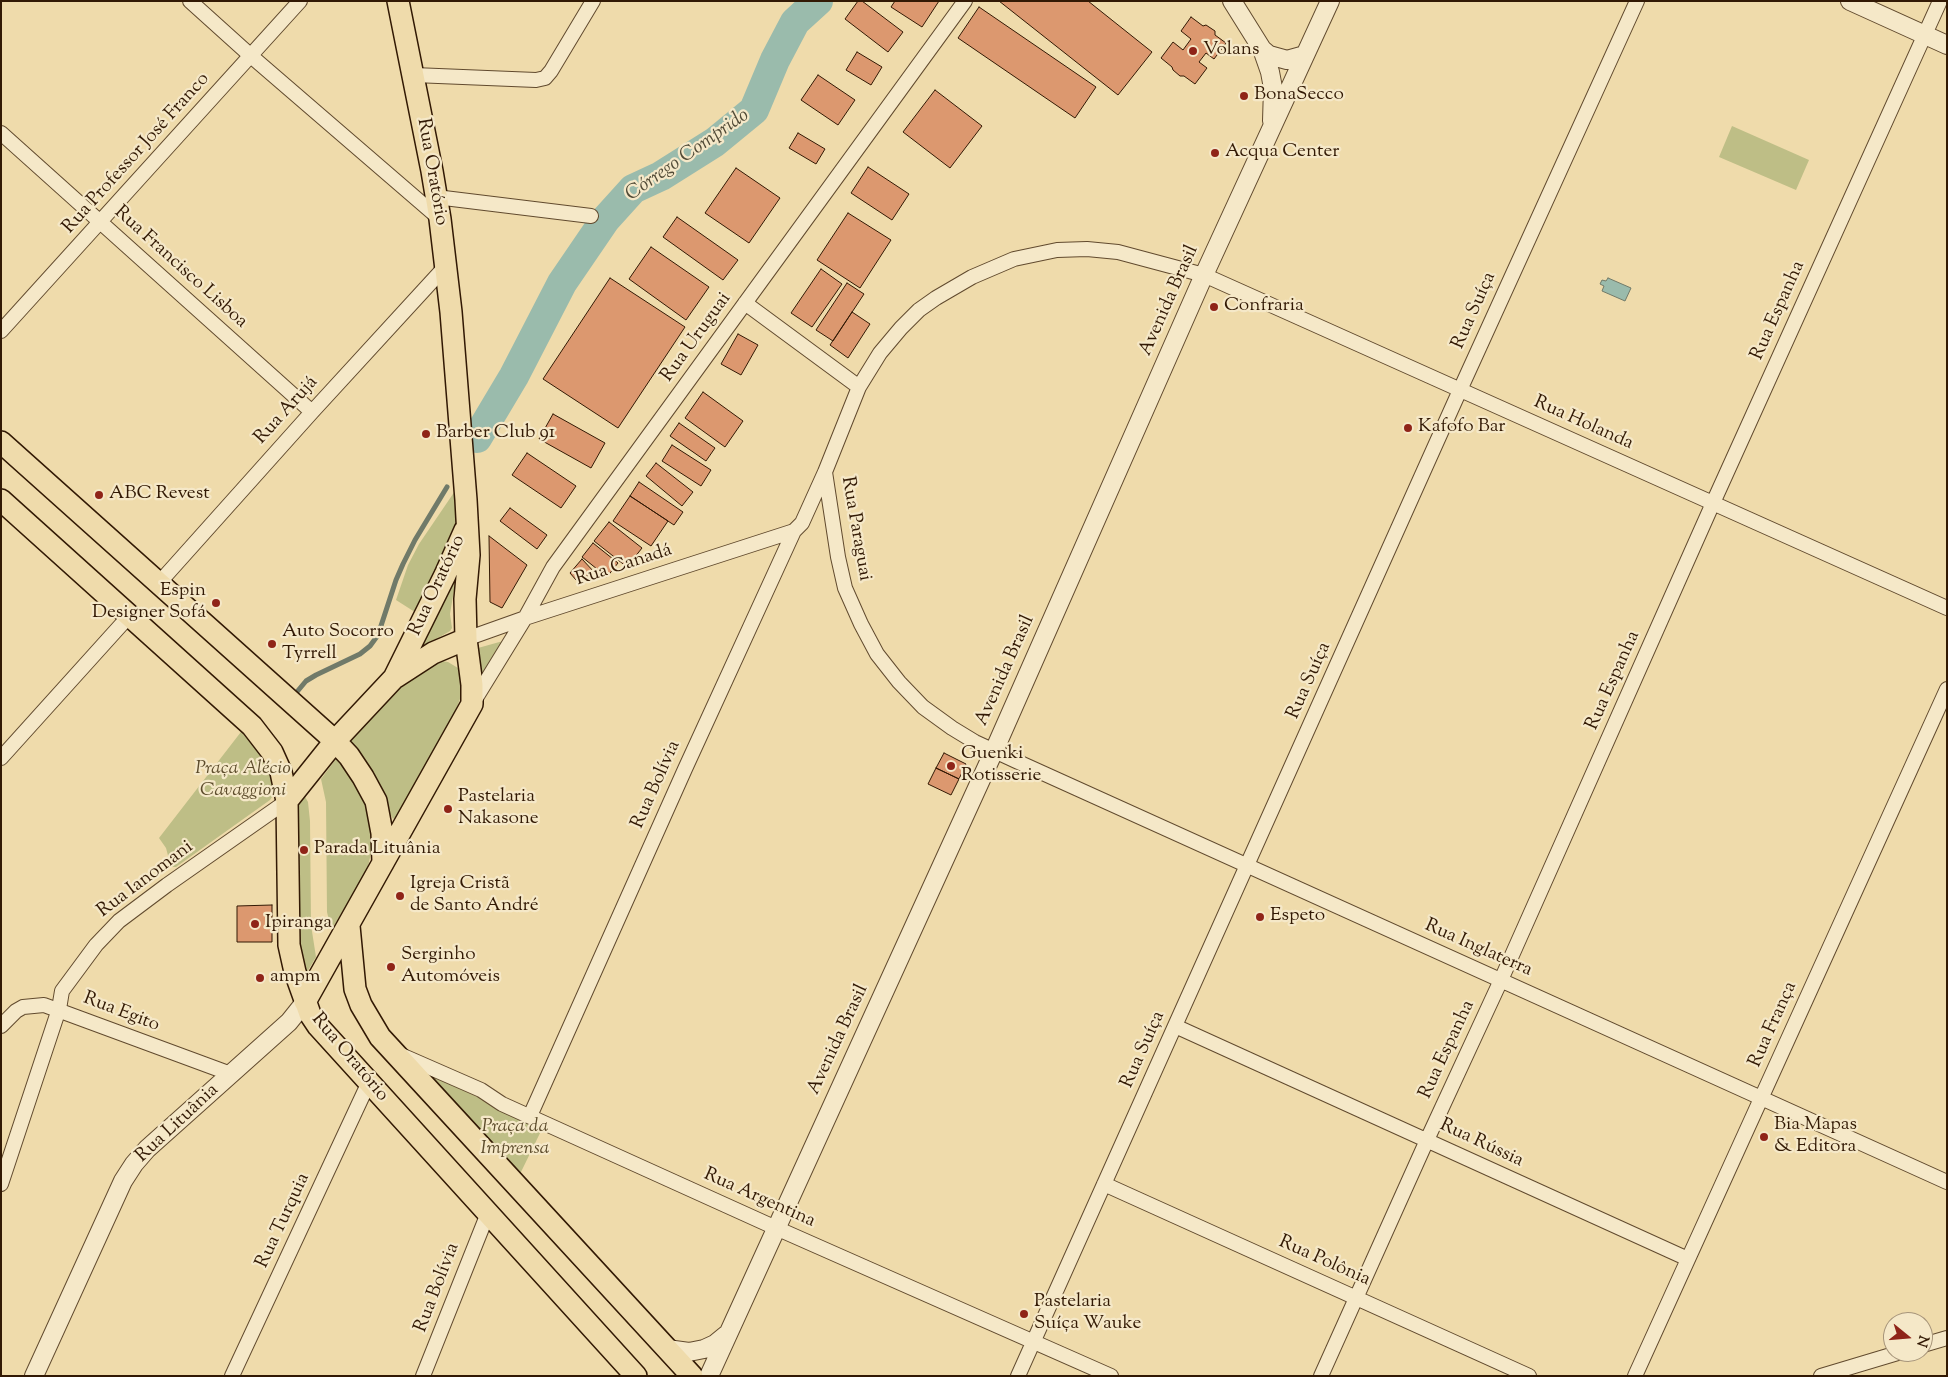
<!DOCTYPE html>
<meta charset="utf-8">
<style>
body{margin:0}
#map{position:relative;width:1948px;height:1377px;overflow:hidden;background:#efdbab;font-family:"Sorts Mill Goudy",serif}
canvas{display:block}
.frame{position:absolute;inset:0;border:2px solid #321904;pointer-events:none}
.north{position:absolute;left:1883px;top:1312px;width:50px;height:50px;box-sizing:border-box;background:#f5e8c8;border:1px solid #a7957a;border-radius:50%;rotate:107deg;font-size:14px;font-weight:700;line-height:20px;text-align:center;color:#321904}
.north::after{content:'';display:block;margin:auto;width:18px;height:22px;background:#8f2418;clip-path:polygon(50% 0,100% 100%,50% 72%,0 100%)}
</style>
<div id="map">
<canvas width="1948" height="1377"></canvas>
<div class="frame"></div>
<div class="north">N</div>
</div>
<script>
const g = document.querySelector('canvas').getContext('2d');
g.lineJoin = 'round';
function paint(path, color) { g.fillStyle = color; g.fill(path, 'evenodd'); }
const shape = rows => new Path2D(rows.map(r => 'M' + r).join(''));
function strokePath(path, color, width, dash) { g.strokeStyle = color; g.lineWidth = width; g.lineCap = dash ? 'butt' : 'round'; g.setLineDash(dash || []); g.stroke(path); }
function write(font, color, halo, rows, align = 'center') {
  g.font = font + ' "Sorts Mill Goudy",serif'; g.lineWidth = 4.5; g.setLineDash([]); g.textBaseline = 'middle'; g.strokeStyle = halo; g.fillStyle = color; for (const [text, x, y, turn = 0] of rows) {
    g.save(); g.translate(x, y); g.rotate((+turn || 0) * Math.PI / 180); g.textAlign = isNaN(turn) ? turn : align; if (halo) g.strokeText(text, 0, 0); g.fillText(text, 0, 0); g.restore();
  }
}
paint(shape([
 [1732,126,1809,160,1796,190,1719,157],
 [457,488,457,518,455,527,418,614,396,600,408,565,419,544],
 [452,581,454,581,455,584,450,614,452,628,450,631,419,649],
 [503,641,483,676,480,674,478,648],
 [434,660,448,662,458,668,461,675,462,691,460,699,453,718,400,814,393,819,347,741,396,686],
 [244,728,266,755,276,791,270,800,176,867,171,867,166,848,159,838],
 [340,758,366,791,373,844,367,871,333,927,330,925,327,912,326,802,321,779,336,759],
 [304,795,308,802,310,821,311,925,316,957,306,974,299,962,296,810,299,799],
 [428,1074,480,1098,500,1110,542,1129,520,1174]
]), '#bebe86');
const water = shape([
 [1608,278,1631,288,1625,301,1602,291,1604,286,1600,284,1602,280,1606,281,1608,278]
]);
paint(water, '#9abbac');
strokePath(water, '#707a69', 1);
strokePath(shape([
 [296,693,306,681,316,675,360,654,370,646,378,635,396,580,403,564,415,540,447,487]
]), '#707a69', 5);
strokePath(shape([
 [477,438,514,376,562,283,605,220,633,189,661,176,715,142,754,110,775,60,795,22,818,1]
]), '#9abbac', 30);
const building = shape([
 [858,1,862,1,903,32,888,52,845,19,858,1],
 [895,1,939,1,922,27,891,7,895,1],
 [999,1,1088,1,1152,52,1118,95,999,1],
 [979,7,1096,87,1075,118,958,38,979,7],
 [1191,17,1203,26,1206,25,1215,31,1215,35,1226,43,1214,59,1206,53,1199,62,1207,68,1195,84,1184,76,1180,76,1173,70,1172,67,1161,58,1173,42,1183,50,1191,39,1181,31,1191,17],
 [857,52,882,67,871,85,846,70,857,52],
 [818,75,855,100,838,125,801,100,818,75],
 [935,90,982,126,950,168,903,132,935,90],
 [798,133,825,149,816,164,789,148,798,133],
 [868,167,909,194,892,220,851,193,868,167],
 [736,168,780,198,749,243,705,213,736,168],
 [848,213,891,240,860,288,817,260,848,213],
 [677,217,738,260,723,280,663,237,677,217],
 [651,247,709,287,686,320,629,279,651,247],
 [821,269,842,284,812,327,791,313,821,269],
 [610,278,685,327,618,428,543,379,610,278],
 [847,283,864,294,833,341,816,330,847,283],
 [852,312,870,324,848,358,830,345,852,312],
 [738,334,758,345,741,375,721,364,738,334],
 [703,392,743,421,725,447,685,418,703,392],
 [553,414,605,443,591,468,539,439,553,414],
 [679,423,715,448,706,461,670,436,679,423],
 [672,445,711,470,701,486,662,461,672,445],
 [527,453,576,486,561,508,512,475,527,453],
 [656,463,693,492,682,506,646,476,656,463],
 [639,482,683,512,674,525,630,496,639,482],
 [630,496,668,521,651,546,613,521,630,496],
 [510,508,547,535,537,549,500,521,510,508],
 [609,522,642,548,627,567,594,541,609,522],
 [489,536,527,565,502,608,490,602,489,536],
 [593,543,618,563,607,577,582,557,593,543],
 [582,559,595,573,576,580,570,573,582,559],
 [944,753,966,764,959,779,936,768,944,753],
 [936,768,959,779,951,795,928,784,936,768],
 [272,905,272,942,237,942,237,906,272,905]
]);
paint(building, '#dc986f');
strokePath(building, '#321904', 1);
const minor = shape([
 [190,1,251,56,440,219],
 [414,75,536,80,545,78,551,71,593,1],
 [1,133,312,412],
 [436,197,591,216],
 [745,303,859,387],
 [1,331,300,1],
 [159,583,312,412,445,267],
 [1947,608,1204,275,1118,252,1087,249,1057,250,1014,259,972,277,936,298,919,310,901,328,880,353,859,387,825,472,838,557,845,588,861,624,877,654,899,682,923,707,952,728,975,742,1016,761,1947,1182],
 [466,639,525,618,794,531],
 [474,701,525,618,553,567,965,1],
 [1,758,130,615],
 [1,1026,16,1011,23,1007,44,1005,231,1074],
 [1175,1026,1688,1259],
 [401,1055,481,1090,502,1104,776,1228,1111,1376],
 [530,1116,685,769,794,531,802,523,825,472],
 [1,1184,59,1009,62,991,96,945,119,921,167,885,287,801],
 [1104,1184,1529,1376],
 [1923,1345,1947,1338],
 [232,1376,369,1082],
 [423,1376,488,1213],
 [1018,1376,1460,390,1637,1],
 [1321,1376,1427,1140,1501,980,1713,503,1940,1],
 [1635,1376,1947,689],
 [1821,1376,1901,1352]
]);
const tertiary = shape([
 [1232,1,1262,49,1270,72,1273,88,1272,121],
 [1850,1,1947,45],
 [1262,49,1269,55,1287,60,1305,55],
 [667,1349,689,1352,704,1349,715,1344,726,1335],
 [34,1376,123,1181,134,1164,147,1149,289,1022,305,1002],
 [709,1376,994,751,1204,275,1330,1]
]);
const primary = shape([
 [1,442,335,741,349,756,363,777,376,801,382,833,383,863],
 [1,500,252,726,272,752,281,772,287,801,289,945,295,972,310,1014,318,1026,636,1376],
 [396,677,433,653,466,639],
 [287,801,335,741,394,678,445,575,465,530],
 [349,926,355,989,361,1005,380,1037,692,1376],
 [305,1002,472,704,472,685,466,639,465,599,469,555,466,500,451,312,440,219,432,171,398,1]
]);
strokePath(minor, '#614a2e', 16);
strokePath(tertiary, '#614a2e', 20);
strokePath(primary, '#321904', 24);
strokePath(minor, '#f5e8c8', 14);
strokePath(tertiary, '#f5e8c8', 18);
strokePath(primary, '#efdbab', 21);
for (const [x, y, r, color] of [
 [1193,51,5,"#8f2418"],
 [1244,96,5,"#8f2418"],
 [1215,153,5,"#8f2418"],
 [1214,307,5,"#8f2418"],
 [1408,428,5,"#8f2418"],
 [426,434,5,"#8f2418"],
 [99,495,5,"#8f2418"],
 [216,603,5,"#8f2418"],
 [272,644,5,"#8f2418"],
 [951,766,5,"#8f2418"],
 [448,809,5,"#8f2418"],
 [304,850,5,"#8f2418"],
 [400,896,5,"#8f2418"],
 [1260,917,5,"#8f2418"],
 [255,924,5,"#8f2418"],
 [391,967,5,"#8f2418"],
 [260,978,5,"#8f2418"],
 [1764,1137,5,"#8f2418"],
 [1024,1314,5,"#8f2418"]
]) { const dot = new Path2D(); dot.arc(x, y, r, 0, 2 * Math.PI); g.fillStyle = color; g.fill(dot); strokePath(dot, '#f5e8c8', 2); }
write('19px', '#321904', '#f5e8c8', [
 ["Volans",1203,51],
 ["BonaSecco",1254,96],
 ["Acqua Center",1225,153],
 ["Confraria",1224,307],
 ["Kafofo Bar",1418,428],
 ["Barber Club 91",436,434],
 ["ABC Revest",109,495],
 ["Espin",206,592,"right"],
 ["Designer Sofá",206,614,"right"],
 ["Auto Socorro",282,633],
 ["Tyrrell",282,655],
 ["Guenki",961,755],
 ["Rotisserie",961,777],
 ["Pastelaria",458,798],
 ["Nakasone",458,820],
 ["Parada Lituânia",314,850],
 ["Igreja Cristã",410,885],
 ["de Santo André",410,907],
 ["Espeto",1270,917],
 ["Ipiranga",265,924],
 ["Serginho",401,956],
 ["Automóveis",401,978],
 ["ampm",270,978],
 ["Bia Mapas",1774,1126],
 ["& Editora",1774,1148],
 ["Pastelaria",1034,1303],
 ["Suíça Wauke",1034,1325]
], 'left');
write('19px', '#321904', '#f5e8c8', [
 ["Rua Professor José Franco",137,154,-48],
 ["Rua Oratório",431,172,80],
 ["Rua Francisco Lisboa",180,268,42],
 ["Avenida Brasil",1170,301,-66],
 ["Rua Suíça",1475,311,-66],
 ["Rua Espanha",1779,311,-66],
 ["Rua Uruguai",697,338,-54],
 ["Rua Arujá",287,411,-48],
 ["Rua Holanda",1583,424,24],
 ["Rua Paraguai",855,529,80],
 ["Rua Canadá",624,566,-18],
 ["Rua Oratório",438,586,-65],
 ["Avenida Brasil",1006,671,-66],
 ["Rua Suíça",1310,681,-66],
 ["Rua Espanha",1614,681,-66],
 ["Rua Bolívia",657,785,-66],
 ["Rua Ianomani",146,880,-37],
 ["Rua Inglaterra",1478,949,24],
 ["Rua Egito",121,1013,21],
 ["Rua França",1774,1025,-66],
 ["Avenida Brasil",839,1040,-65],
 ["Rua Suíça",1144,1050,-66],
 ["Rua Espanha",1448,1050,-65],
 ["Rua Oratório",349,1058,50],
 ["Rua Lituânia",178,1124,-43],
 ["Rua Rússia",1481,1144,25],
 ["Rua Argentina",759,1199,24],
 ["Rua Turquia",284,1221,-65],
 ["Rua Polônia",1324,1262,24],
 ["Rua Bolívia",438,1288,-69]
]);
write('italic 19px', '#5c4b2b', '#f5e8c8', [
 ["Praça Alécio",243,770],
 ["Cavaggioni",243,792],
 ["Praça da",515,1128],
 ["Imprensa",515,1150]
]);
write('italic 20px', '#514a36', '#f5e8c8', [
 ["Córrego Comprido",688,156,-35]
]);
</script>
